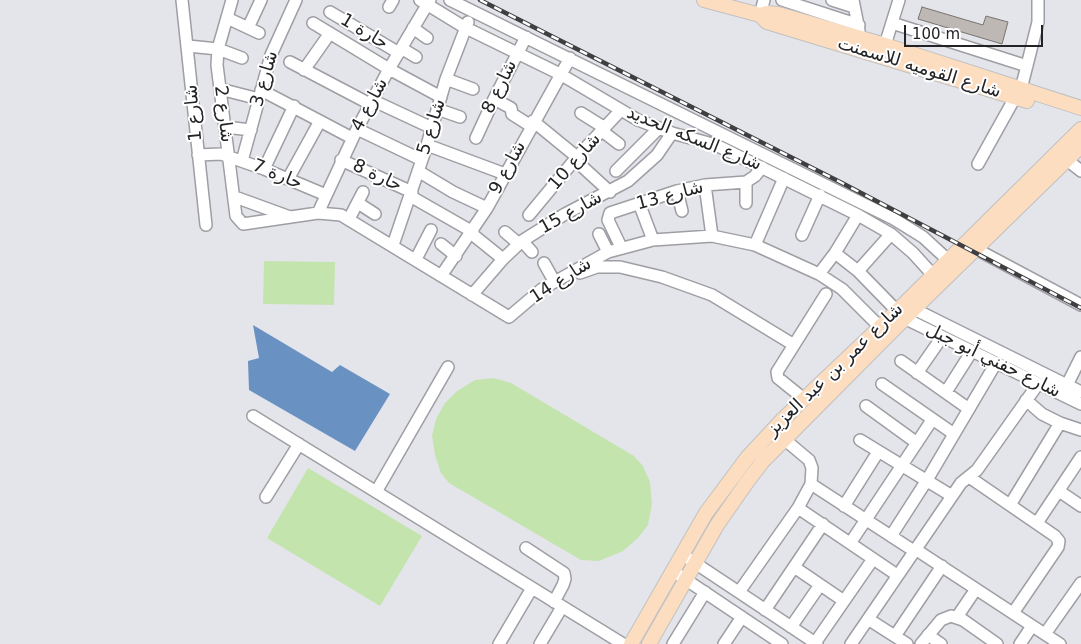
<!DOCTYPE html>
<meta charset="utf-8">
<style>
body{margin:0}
#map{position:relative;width:1081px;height:644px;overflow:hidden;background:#e4e5eb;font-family:"DejaVu Sans",sans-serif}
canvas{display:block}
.scale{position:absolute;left:904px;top:25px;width:139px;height:22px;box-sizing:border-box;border:2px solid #232325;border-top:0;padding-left:6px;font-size:15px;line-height:18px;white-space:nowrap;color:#232325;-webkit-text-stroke:4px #fff;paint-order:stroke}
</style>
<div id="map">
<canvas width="1081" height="644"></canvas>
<div class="scale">100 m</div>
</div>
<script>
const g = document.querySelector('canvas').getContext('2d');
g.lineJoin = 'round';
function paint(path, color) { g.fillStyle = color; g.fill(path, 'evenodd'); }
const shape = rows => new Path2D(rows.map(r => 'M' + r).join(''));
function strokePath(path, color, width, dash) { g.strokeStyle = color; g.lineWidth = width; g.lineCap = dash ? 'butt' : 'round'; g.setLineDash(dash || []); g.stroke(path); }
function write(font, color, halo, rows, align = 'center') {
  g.font = font + ' "DejaVu Sans","Noto Naskh Arabic",sans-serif'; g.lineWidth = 4; g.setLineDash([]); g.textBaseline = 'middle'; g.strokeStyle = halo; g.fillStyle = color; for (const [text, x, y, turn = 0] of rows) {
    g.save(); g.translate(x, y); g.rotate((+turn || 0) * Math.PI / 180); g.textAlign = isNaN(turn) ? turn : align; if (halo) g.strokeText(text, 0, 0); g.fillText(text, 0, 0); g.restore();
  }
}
paint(shape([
 [264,261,335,262,334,305,263,304],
 [494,378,511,383,634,456,643,466,650,482,652,504,648,525,638,538,623,551,599,561,581,560,449,483,441,473,435,455,432,436,436,419,445,403,457,391,475,380],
 [308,468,422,536,380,606,267,538]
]), '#c4e4ae');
paint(shape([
 [253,325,332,372,340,365,390,394,355,451,249,390,248,361,259,358]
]), '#6991c2');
const building = shape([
 [922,7,983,25,986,16,1008,22,1002,44,918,19,922,7]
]);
paint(building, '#beb8b5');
strokePath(building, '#797370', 1);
const minor = shape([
 [182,0,206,225],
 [232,0,218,49,217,65,236,216,243,224,318,213,341,215,509,317,542,289,608,252,653,240,712,236,755,245,819,274,842,289,880,327],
 [420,0,464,27,560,74,638,120,672,133,716,145,858,215,891,234,913,253,933,275],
 [450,0,894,219,923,237,948,260],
 [782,0,859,25],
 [832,0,854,7],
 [853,0,859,30],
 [389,7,393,0],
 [330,12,399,53],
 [760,15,764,0],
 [227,18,259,33],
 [313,23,389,69,441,97],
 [892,23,1027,66],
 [248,28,261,0],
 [413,28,427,38],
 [885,45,899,0],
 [188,46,218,49,242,58],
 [401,48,416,57],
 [290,62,370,104],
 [304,70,330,33],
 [446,79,473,89],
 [220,89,259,99],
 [261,90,352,138],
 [494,99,511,108,512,114,531,126],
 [372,100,432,128],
 [437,109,460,117],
 [581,113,605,128],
 [533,121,577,157],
 [225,127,251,130],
 [357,129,422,160],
 [602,131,619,144],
 [476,138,494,99,526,37],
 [427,145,505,174],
 [198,155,221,154,264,169,326,195],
 [341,160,412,192],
 [575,160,610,192],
 [1067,160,1081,171],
 [242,161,271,55,296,0],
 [978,164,1022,85,1038,22,1038,0],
 [264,169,294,106],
 [418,171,453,192,487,208],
 [616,171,658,129],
 [288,179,320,121],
 [746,182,746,203],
 [705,185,712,236],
 [677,191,682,211],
 [410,196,473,232],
 [235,197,290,217],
 [358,203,375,214],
 [639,203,653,240],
 [318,213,357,129,389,69,430,0],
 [529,215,577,157,621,110],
 [349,219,363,192],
 [505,232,519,244],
 [472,234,503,259],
 [599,234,608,252],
 [802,235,820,195],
 [522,241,532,252],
 [441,244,456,256],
 [393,245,427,145,446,79,468,22],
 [755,245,784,178],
 [621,247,608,220,610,213,677,191,705,185,746,182,755,176,762,167],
 [976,249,1081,305],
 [835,253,858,271,897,311],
 [416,259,431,230],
 [544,263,554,281],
 [858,271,891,234],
 [580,273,597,267,620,267,662,277,712,295,794,345],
 [819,274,835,253,858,215],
 [441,276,487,208,570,58],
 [472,295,503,259,522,241,565,214,628,181,657,155,672,133],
 [914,309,1081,392],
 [904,318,1081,404],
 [901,361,969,409],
 [917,373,942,337],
 [882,384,954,434],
 [1067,385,1081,357],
 [946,392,972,351],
 [804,399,778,378,777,372,826,294],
 [1026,400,1042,414,1060,423,1081,430],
 [866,406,917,443],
 [253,416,623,644],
 [860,440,952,496],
 [969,477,1055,536,1059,541,1058,547,1013,613],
 [811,484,914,551],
 [1059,491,1081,506],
 [376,492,448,367],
 [266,497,299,444],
 [1010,505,1060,423],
 [844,506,878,452],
 [798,508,897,575],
 [1037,523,1081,457],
 [891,536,927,480,996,363],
 [851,542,932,420],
 [526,548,564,573,565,579,563,585,554,602],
 [915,549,1060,644],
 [689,559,817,644],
 [794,567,844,601],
 [673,571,782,644],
 [739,592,798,508,811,484,812,468,809,460,784,439],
 [765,610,823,524],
 [957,617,976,589],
 [868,619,907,644],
 [791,627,820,585],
 [1045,634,1081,583],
 [928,635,941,644],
 [895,636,942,566],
 [815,643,873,559],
 [499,644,532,588],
 [540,644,562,607],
 [673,644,705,592],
 [724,644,742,617],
 [851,644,961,483,977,470,1038,384],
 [921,644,941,620,951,616,963,620,997,644],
 [1020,644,1032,626]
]);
const major = shape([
 [704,0,760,15,767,13,778,14,885,45,1081,108],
 [760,15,767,22,1027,101],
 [631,644,706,513,747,458,783,419,897,311,1081,129],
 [649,644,717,525,747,482,763,461,914,309,1081,146]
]);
strokePath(minor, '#9e9ea4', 14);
strokePath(major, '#c1c1c2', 16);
strokePath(minor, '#fff', 11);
strokePath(major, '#fdddbf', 14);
const rail = shape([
 [480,0,842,183,1081,308]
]);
strokePath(rail, '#3f3f42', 4.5);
strokePath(rail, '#fff', 2.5, [8]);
write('18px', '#232325', '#fff', [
 ["حارة 1",364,32,31],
 ["شارع القوميه للاسمنت",919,68,17],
 ["شارع 3",265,79,-74],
 ["شارع 8",500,87,-64],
 ["شارع 4",370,105,-62],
 ["شارع 1",194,113,-95],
 ["شارع 2",223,114,83],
 ["شارع 5",432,127,-73],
 ["شارع السكه الحديد",694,139,22],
 ["شارع 10",575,162,-49],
 ["شارع 9",508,168,-62],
 ["حارة 7",277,175,22],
 ["حارة 8",377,176,25],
 ["شارع 13",670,196,-15],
 ["شارع 15",571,213,-29],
 ["شارع 14",561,281,-33],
 ["شارع حفني أبو جبل",993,361,26],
 ["شارع عمر بن عبد العزيز",835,370,-44]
]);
</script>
